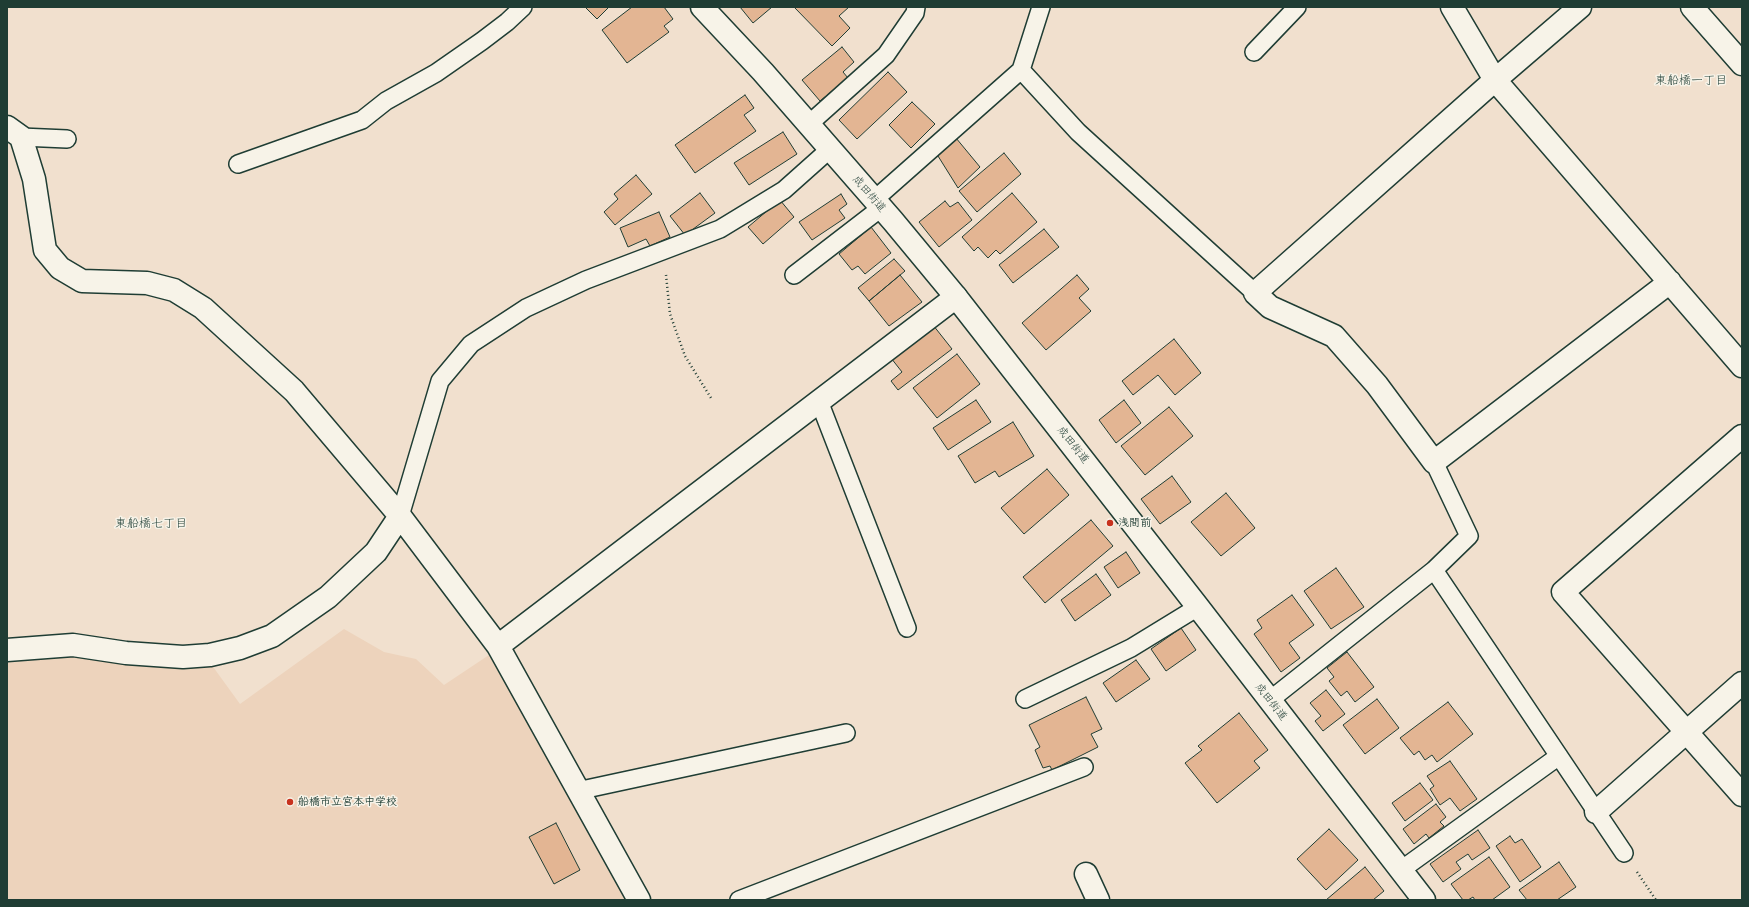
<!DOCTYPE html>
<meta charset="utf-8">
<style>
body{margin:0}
#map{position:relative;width:1749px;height:907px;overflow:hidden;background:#f1e0ce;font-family:"Playpen Sans",sans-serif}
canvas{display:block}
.frame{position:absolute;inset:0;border:8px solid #1f3d34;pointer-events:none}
</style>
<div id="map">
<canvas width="1749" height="907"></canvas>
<div class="frame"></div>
</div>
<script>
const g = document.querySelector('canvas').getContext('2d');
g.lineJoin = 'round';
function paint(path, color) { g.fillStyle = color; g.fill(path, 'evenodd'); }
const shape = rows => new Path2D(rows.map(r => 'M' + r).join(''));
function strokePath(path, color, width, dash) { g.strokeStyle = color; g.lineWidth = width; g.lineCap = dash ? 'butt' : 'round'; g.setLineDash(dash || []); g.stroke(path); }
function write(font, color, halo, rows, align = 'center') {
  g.font = font + ' "Playpen Sans","Klee One",sans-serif'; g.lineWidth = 3; g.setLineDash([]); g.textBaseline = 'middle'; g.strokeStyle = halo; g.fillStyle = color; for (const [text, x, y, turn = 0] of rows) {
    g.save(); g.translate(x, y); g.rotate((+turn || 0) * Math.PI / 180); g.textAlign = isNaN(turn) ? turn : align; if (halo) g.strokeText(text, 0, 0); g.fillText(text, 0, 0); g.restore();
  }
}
paint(shape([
 [344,629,384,652,416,659,444,685,489,655,630,900,7,900,7,662,75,655,211,664,240,704]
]), '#edd3bc');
const building = shape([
 [585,7,609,7,597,19,585,7],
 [632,7,664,7,673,19,664,26,669,32,627,63,602,30,632,7],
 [740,7,772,7,753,23,740,7],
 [794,7,849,7,839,16,850,28,832,46,794,7],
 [842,47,854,62,843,72,848,78,820,101,802,80,842,47],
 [888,72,907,92,857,139,839,120,888,72],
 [745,95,754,108,744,115,756,131,695,173,675,145,745,95],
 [912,102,935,124,911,148,889,125,912,102],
 [783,132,797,154,749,185,734,163,783,132],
 [956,138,980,167,958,188,938,156,956,138],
 [1004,153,1021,174,977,212,959,191,1004,153],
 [636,175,652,194,615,225,604,212,618,199,614,194,636,175],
 [700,193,715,213,685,235,670,216,700,193],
 [1012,193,1037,222,1000,254,996,250,988,258,978,247,974,251,962,237,1012,193],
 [841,194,847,204,839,210,845,218,812,240,799,222,841,194],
 [780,200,794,217,763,244,748,227,780,200],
 [945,201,950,207,958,202,972,220,939,247,919,222,945,201],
 [659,212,670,237,650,246,646,239,628,247,620,228,659,212],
 [871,227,891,253,865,274,858,266,852,270,839,254,871,227],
 [1044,229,1059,247,1013,283,999,265,1044,229],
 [894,259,905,271,869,301,858,288,894,259],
 [900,275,922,302,889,326,869,301,900,275],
 [1077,275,1089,289,1079,298,1091,311,1046,350,1022,323,1077,275],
 [933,325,952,349,898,390,891,381,902,372,891,358,933,325],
 [1174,339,1201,373,1175,395,1158,375,1133,395,1122,381,1174,339],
 [957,354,980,384,937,418,913,388,957,354],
 [976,400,991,422,948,450,933,428,976,400],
 [1124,400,1141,423,1116,443,1099,420,1124,400],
 [1169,407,1193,436,1145,475,1121,446,1169,407],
 [1013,422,1034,456,999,477,995,471,975,483,958,456,1013,422],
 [1047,469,1069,495,1024,534,1001,508,1047,469],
 [1172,476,1191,502,1160,524,1141,499,1172,476],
 [1226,493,1255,528,1221,556,1191,522,1226,493],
 [1091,520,1113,546,1045,603,1023,577,1091,520],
 [1126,552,1140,573,1118,588,1104,567,1126,552],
 [1336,568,1364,607,1331,629,1304,591,1336,568],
 [1096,574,1111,595,1075,621,1061,600,1096,574],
 [1292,595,1314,625,1289,643,1300,658,1281,672,1254,634,1262,628,1257,620,1292,595],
 [1181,628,1196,650,1166,671,1151,649,1181,628],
 [1347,652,1374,687,1355,702,1347,691,1341,696,1329,681,1334,677,1327,668,1347,652],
 [1136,660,1150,679,1116,702,1103,683,1136,660],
 [1326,690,1345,714,1323,731,1315,721,1321,716,1310,703,1326,690],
 [1086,697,1102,729,1091,734,1098,747,1052,770,1050,766,1043,768,1035,750,1040,747,1029,725,1086,697],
 [1377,699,1399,728,1365,754,1343,725,1377,699],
 [1448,702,1473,734,1437,762,1432,755,1425,760,1419,751,1414,755,1400,738,1448,702],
 [1239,713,1268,750,1254,761,1260,768,1217,803,1185,763,1202,750,1198,746,1239,713],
 [1450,761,1477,799,1460,811,1450,798,1440,805,1430,789,1434,786,1427,776,1450,761],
 [1420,783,1433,800,1405,821,1392,803,1420,783],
 [1436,804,1446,817,1440,822,1444,826,1429,838,1426,834,1414,844,1403,829,1436,804],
 [556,823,580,870,554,884,529,837,556,823],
 [1329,829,1358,860,1326,890,1297,859,1329,829],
 [1478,830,1490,848,1472,860,1468,854,1456,862,1461,869,1443,882,1430,864,1478,830],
 [1510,836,1515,843,1522,839,1541,867,1520,882,1496,846,1510,836],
 [1489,857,1510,887,1492,900,1475,900,1473,897,1468,900,1463,900,1451,884,1489,857],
 [1559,862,1576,887,1557,900,1527,900,1519,890,1559,862],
 [1365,867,1384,891,1373,900,1326,900,1365,867]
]);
paint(building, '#e3b593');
strokePath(building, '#1f3d34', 1);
const lane = shape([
 [1254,52,1297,7],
 [1021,70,1078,132,1255,293],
 [809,124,886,55,915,13,916,7],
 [21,137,67,139],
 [238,164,362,120,386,101,436,73,482,41,507,22,523,7],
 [874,200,1021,70,1041,7],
 [794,275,881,208],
 [819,401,907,628],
 [400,516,440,381,471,344,526,308,586,280,720,229,784,190,830,149],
 [1434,570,1624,853],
 [1025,699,1131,648,1198,607],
 [1270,700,1434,570,1469,536,1434,462],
 [577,791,846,733],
 [1401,870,1559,756],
 [739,900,1084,767]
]);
const street = shape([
 [1452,7,1495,80,1742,366],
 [1580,7,1495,80,1255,293,1270,307,1334,336,1377,385,1434,462,1670,282],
 [7,127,21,137,34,179,45,250,60,268,82,281,147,283,174,290,203,308,294,391,400,516,498,646,639,900],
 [1742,436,1563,592,1742,795],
 [498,646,956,297],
 [7,650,73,645,126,653,183,657,210,655,240,648,272,636,328,597,376,552,400,516],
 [1596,812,1742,683],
 [1086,874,1098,900]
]);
const secondary = shape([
 [702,7,763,72,893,221,956,297,1198,607,1424,900],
 [1692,7,1742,64]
]);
strokePath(lane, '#1f3d34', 20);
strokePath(street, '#1f3d34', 25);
strokePath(secondary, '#1f3d34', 25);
strokePath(shape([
 [666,275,670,314,685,356,711,398],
 [1637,872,1656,900]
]), '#1f3d34', 2.5, [1, 3]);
strokePath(lane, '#f7f3e8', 17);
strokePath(street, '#f7f3e8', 22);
strokePath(secondary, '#f7f3e8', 22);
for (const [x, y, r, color] of [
 [1110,523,4,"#c8321e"],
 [290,802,4,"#c8321e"]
]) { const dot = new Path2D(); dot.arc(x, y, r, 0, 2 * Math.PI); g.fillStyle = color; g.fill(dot); strokePath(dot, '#f7f3e8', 1.5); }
write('11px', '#1f3d34', '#f7f3e8', [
 ["成田街道",869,194,49],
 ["成田街道",1073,445,52],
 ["成田街道",1271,702,52]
]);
write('bold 11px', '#1f3d34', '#f7f3e8', [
 ["浅間前",1118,523],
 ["船橋市立宮本中学校",298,802]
], 'left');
write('12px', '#1f3d34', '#f7f3e8', [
 ["東船橋一丁目",1691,81],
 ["東船橋七丁目",151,524]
]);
</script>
